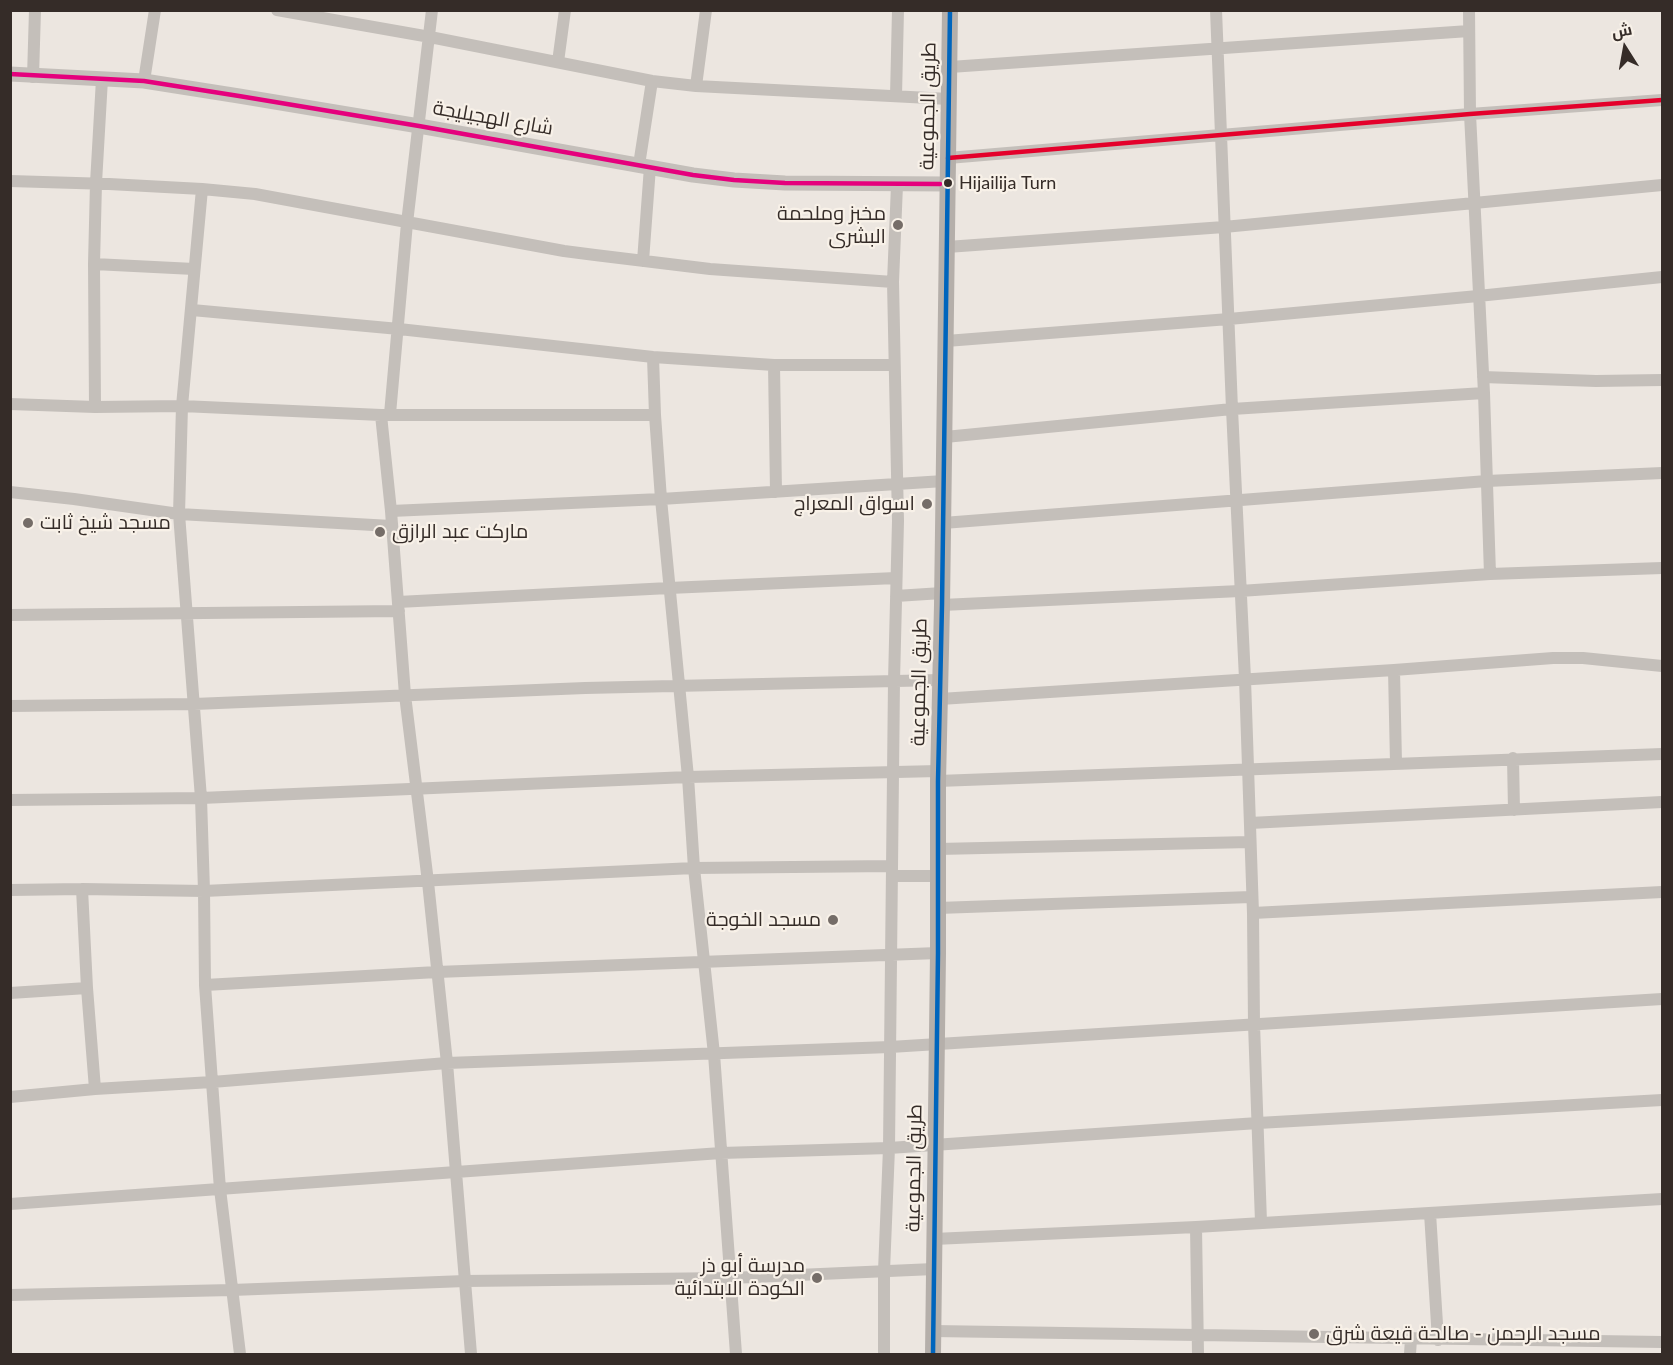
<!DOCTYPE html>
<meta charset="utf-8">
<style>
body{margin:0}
#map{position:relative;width:1673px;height:1365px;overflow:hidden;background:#ece6e0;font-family:Lato,Cairo,sans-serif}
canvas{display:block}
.frame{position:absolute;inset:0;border:12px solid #352c28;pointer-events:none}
.north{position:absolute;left:1595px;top:18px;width:60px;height:60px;-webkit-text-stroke:4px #f8f1e8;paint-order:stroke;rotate:349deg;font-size:16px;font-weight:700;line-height:24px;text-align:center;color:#352c28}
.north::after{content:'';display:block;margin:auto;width:21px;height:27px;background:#352c28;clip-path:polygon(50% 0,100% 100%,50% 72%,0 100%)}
</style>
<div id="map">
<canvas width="1673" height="1365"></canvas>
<div class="frame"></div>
<div class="north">ش</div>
</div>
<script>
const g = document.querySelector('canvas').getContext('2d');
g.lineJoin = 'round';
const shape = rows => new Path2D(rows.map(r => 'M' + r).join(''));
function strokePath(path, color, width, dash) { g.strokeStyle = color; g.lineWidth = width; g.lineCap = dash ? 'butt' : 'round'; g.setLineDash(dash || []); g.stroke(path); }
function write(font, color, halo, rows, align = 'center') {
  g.font = font + ' Lato,Cairo,sans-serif'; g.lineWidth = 4.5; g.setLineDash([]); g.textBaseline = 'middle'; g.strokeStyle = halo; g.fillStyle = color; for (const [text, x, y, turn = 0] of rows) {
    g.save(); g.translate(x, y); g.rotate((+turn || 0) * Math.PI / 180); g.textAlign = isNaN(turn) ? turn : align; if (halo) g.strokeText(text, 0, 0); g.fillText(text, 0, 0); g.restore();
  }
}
strokePath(shape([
 [277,10,430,37,652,81,696,86,949,99],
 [1216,10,1232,409,1245,679,1253,913,1254,1024,1261,1222],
 [1469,10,1470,114,1484,393,1490,574],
 [558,62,565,10],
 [950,67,1469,31],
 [33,77,35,10],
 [144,81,155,10],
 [696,86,706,10],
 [896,96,898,10],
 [948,158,1470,114,1662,100],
 [639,165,652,81],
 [10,181,109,184,202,189,255,194,564,251,595,255,710,269,893,282],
 [202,189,182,406,179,514,201,798,204,891,205,985,212,1082,220,1189,240,1354],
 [947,247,1224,227,1662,185],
 [643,261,650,167],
 [94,264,194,269],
 [192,310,399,329,653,357,774,365,894,365],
 [946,341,1229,319,1478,296,1662,277],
 [653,357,655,415,661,499,688,777,694,868,714,1054,736,1354],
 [774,365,776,492],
 [1483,377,1596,381,1662,380],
 [10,404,95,407,182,406,381,415,655,415],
 [95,407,94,264,96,183,102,79],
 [390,414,407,223,432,10],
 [381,415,391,511,405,695,428,882,447,1063,471,1354],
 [945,437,1232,409,1484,393],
 [10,492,74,499,179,514,391,526],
 [391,511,661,499,944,481],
 [943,523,1487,481,1662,473],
 [896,596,942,593],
 [398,602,669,588,896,578],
 [942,605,1240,591,1490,574,1662,568],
 [10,615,399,611],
 [1394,670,1396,763],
 [940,699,1394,670,1553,658,1583,658,1662,666],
 [10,706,194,704,585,688,940,680],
 [1513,758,1514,810],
 [938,781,1662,754],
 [10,800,201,798,688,777,938,771],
 [1250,823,1662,802],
 [938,849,1250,842],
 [892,876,938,876],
 [82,889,87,988,95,1089],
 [10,890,82,889,204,891,694,868,892,866],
 [938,908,1251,897],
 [1253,913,1662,892],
 [205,985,437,972,938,953],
 [10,993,87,988],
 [10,1097,95,1089,212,1082,447,1063,890,1047,1662,999],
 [10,1204,721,1153,889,1148,1258,1123,1662,1100],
 [1430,1213,1438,1340],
 [1196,1227,1198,1354],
 [934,1239,1196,1227,1662,1199],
 [10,1295,232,1290,465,1281,730,1278,934,1269],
 [933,1331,1662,1342],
 [884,1354,884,1271,889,1148,894,681,898,521,893,282,897,185],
 [1410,1354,1411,1339]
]), '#c4bfba', 12);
strokePath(shape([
 [10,74,144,81,239,96,419,126,693,175,734,180,785,183,948,184]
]), '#c4bfba', 15);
strokePath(shape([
 [933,1354,938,953,938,781,942,605,950,10]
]), '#b5afaa', 16);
strokePath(shape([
 [10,74,144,81,239,96,419,126,693,175,734,180,785,183,940,184]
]), '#e5007d', 4.5);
strokePath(shape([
 [948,158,1470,114,1662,100]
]), '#e4002b', 4.5);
strokePath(shape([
 [933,1354,938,953,938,781,942,605,950,10]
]), '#0065bd', 4.5);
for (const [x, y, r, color] of [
 [948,183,5,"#352c28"],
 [898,225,6,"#756d68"],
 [927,504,6,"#756d68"],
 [28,523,6,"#756d68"],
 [380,532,6,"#756d68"],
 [833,920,6,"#756d68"],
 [817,1278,6,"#756d68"],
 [1314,1334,6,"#756d68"]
]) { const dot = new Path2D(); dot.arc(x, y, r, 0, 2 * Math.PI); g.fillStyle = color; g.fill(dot); strokePath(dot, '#f8f1e8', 2); }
write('18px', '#352c28', '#f8f1e8', [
 ["Hijailija Turn",959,183]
], 'left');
write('20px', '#352c28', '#f8f1e8', [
 ["طريق الجموعية",928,106,-89],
 ["شارع الهجيليجة",493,118,10],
 ["طريق الجموعية",919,682,-89],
 ["طريق الجموعية",914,1168,-89]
]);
write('20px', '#352c28', '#f8f1e8', [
 ["مخبز وملحمة",886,214],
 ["البشرى",886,237],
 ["اسواق المعراج",915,504],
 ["مسجد شيخ ثابت",40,523,"left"],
 ["ماركت عبد الرازق",392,532,"left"],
 ["مسجد الخوجة",821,920],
 ["مدرسة أبو ذر",805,1266],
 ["الكودة الابتدائية",805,1289],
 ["مسجد الرحمن - صالحة قيعة شرق",1326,1334,"left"]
], 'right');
</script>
